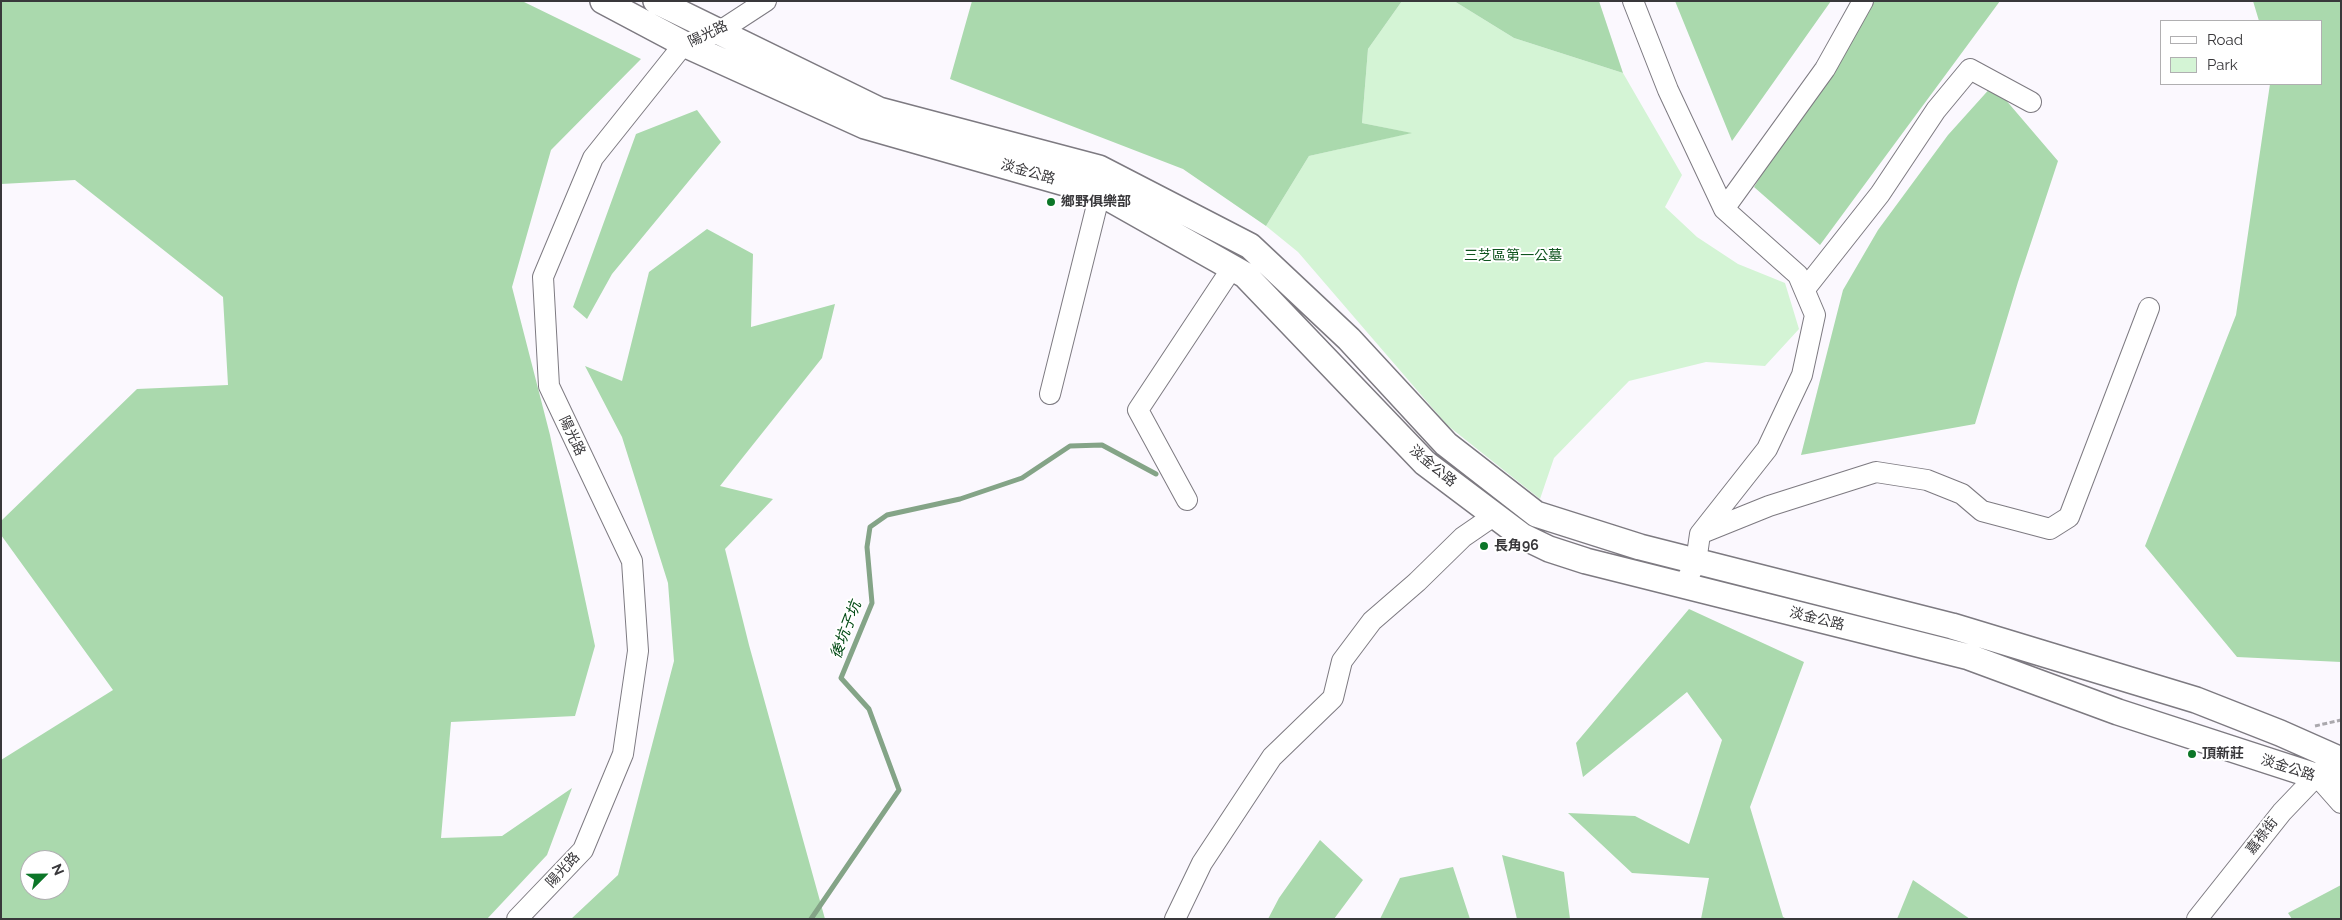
<!DOCTYPE html>
<meta charset="utf-8">
<style>
body{margin:0}
#map{position:relative;width:2342px;height:920px;overflow:hidden;background:#fbf8fe;font-family:Raleway,sans-serif}
canvas{display:block}
.frame{position:absolute;inset:0;border:2px solid #39383b;pointer-events:none}
.legend{position:absolute;left:2160px;top:20px;width:162px;height:65px;box-sizing:border-box;background:#fff;border:1px solid #b0afb1;margin:0;padding:6px 9px;list-style:none;font-size:15px;color:#39383b}
.legend li{display:flex;align-items:center;gap:10px;height:25px}
.legend b{width:25px;border:1px solid #b0afb1}
.north{position:absolute;left:20px;top:850px;width:50px;height:50px;box-sizing:border-box;background:#fff;border:1px solid #b0afb1;border-radius:50%;rotate:67deg;font-size:14px;font-weight:700;line-height:20px;text-align:center;color:#39383b}
.north::after{content:'';display:block;margin:auto;width:18px;height:22px;background:#0c7628;clip-path:polygon(50% 0,100% 100%,50% 72%,0 100%)}
</style>
<div id="map">
<canvas width="2342" height="920"></canvas>
<div class="frame"></div>
<ul class="legend">
<li><b style="height:6px;background:#fff"></b>Road</li>
<li><b style="height:14px;background:#d4f4d5"></b>Park</li>
</ul>
<div class="north">N</div>
</div>
<script>
const g = document.querySelector('canvas').getContext('2d');
g.lineJoin = 'round';
function paint(path, color) { g.fillStyle = color; g.fill(path, 'evenodd'); }
const shape = rows => new Path2D(rows.map(r => 'M' + r).join(''));
function strokePath(path, color, width, dash) { g.strokeStyle = color; g.lineWidth = width; g.lineCap = dash ? 'butt' : 'round'; g.setLineDash(dash || []); g.stroke(path); }
function write(font, color, halo, rows, align = 'center') {
  g.font = font + ' Raleway,"Noto Sans TC",sans-serif'; g.lineWidth = 4; g.setLineDash([]); g.textBaseline = 'middle'; g.strokeStyle = halo; g.fillStyle = color; for (const [text, x, y, turn = 0] of rows) {
    g.save(); g.translate(x, y); g.rotate((+turn || 0) * Math.PI / 180); g.textAlign = isNaN(turn) ? turn : align; if (halo) g.strokeText(text, 0, 0); g.fillText(text, 0, 0); g.restore();
  }
}
paint(shape([
 [1402,1,1454,1,1514,38,1623,73,1682,175,1665,207,1697,237,1738,264,1785,283,1799,329,1765,366,1706,362,1629,381,1554,458,1540,499,1447,425,1298,252,1266,226,1309,156,1410,133,1362,123,1368,49]
]), '#d4f4d5');
paint(shape([
 [1,1,522,1,641,59,551,150,512,287,550,435,595,646,575,716,451,722,441,838,502,836,572,788,547,855,487,919,1,919,1,760,113,690,1,535,1,521,137,389,228,385,223,297,75,180,1,184],
 [30,860,60,860,60,890,30,890],
 [972,1,1402,1,1368,49,1362,123,1412,133,1309,156,1266,226,1183,169,950,79],
 [1454,1,1599,1,1623,73,1514,38],
 [1675,1,1831,1,1732,141],
 [1868,1,2000,1,1820,245,1754,187],
 [2253,1,2341,1,2341,662,2237,657,2145,546,2236,315,2270,84,2321,84,2321,21,2259,21],
 [1993,85,2058,161,2018,282,1975,424,1801,455,1843,290,1878,230,1948,135],
 [697,110,721,142,612,274,587,319,573,307,636,134],
 [707,229,753,254,751,327,835,304,822,358,720,486,773,499,725,549,749,645,825,919,571,919,618,875,674,661,668,583,622,437,585,366,622,381,649,272],
 [1689,609,1804,662,1750,807,1783,917,1787,919,1701,919,1709,878,1632,873,1568,813,1635,816,1689,844,1722,740,1687,692,1583,777,1576,743],
 [1320,840,1363,880,1334,919,1268,919,1279,898],
 [1502,855,1564,872,1570,919,1517,919],
 [1453,867,1470,919,1380,919,1400,878],
 [1913,880,1970,919,1897,919],
 [2341,885,2341,919,2292,919,2288,913]
]), '#aad9ad');
strokePath(shape([
 [811,919,899,790,869,709,841,678,872,603,867,547,870,527,887,515,960,499,1022,478,1070,446,1102,445,1156,474]
]), '#84a487', 5);
const minor = shape([
 [1633,1,1668,90,1724,209,1798,275,1815,315,1802,375,1767,449,1700,534,1696,562,1684,585],
 [1724,209,1825,69,1863,1],
 [1805,289,1880,194,1936,110,1970,69,2031,102],
 [1050,394,1100,193],
 [1187,500,1138,410,1232,268],
 [1702,533,1769,506,1876,472,1927,480,1962,494,1982,511,2050,529,2069,517,2149,308],
 [2318,777,2341,803],
 [517,919,583,850,623,754,638,651,632,561,549,386,543,277,593,158,684,44,717,33,766,1],
 [1175,919,1202,863,1272,757,1333,698,1342,661,1372,621,1417,582,1463,537,1495,515],
 [2197,919,2282,812,2326,766]
]);
const major = shape([
 [603,1,684,44,865,126,1100,193,1245,275,1425,463,1522,536,1549,549,1586,561,1969,657,2118,712,2318,777,2341,783],
 [656,1,879,110,1099,168,1250,246,1349,339,1446,444,1536,514,1640,547,1952,626,2196,700,2280,733,2341,760]
]);
strokePath(minor, '#7d7a81', 22);
strokePath(major, '#7d7a81', 28);
strokePath(shape([
 [2315,726,2341,720]
]), '#aaa8ad', 3, [5, 2.5]);
strokePath(minor, '#fff', 20);
strokePath(major, '#fff', 25);
for (const [x, y, r, color] of [
 [1051,202,5,"#0c7628"],
 [1484,546,5,"#0c7628"],
 [2192,754,5,"#0c7628"]
]) { const dot = new Path2D(); dot.arc(x, y, r, 0, 2 * Math.PI); g.fillStyle = color; g.fill(dot); strokePath(dot, '#fff', 2); }
write('14px', '#39383b', '#fff', [
 ["陽光路",708,34,-25],
 ["淡金公路",1028,172,16],
 ["陽光路",572,436,65],
 ["淡金公路",1433,466,40],
 ["淡金公路",1817,619,14],
 ["淡金公路",2288,768,18],
 ["嘉祿街",2262,836,-52],
 ["陽光路",563,870,-47]
]);
write('bold 14px', '#39383b', '#fff', [
 ["鄉野俱樂部",1061,202],
 ["長角96",1494,546],
 ["頂新莊",2202,754]
], 'left');
write('14px', '#0f541e', '#fff', [
 ["三芝區第一公墓",1513,256]
]);
write('italic 15px', '#004913', '#fff', [
 ["後坑子坑",846,630,-69]
]);
</script>
